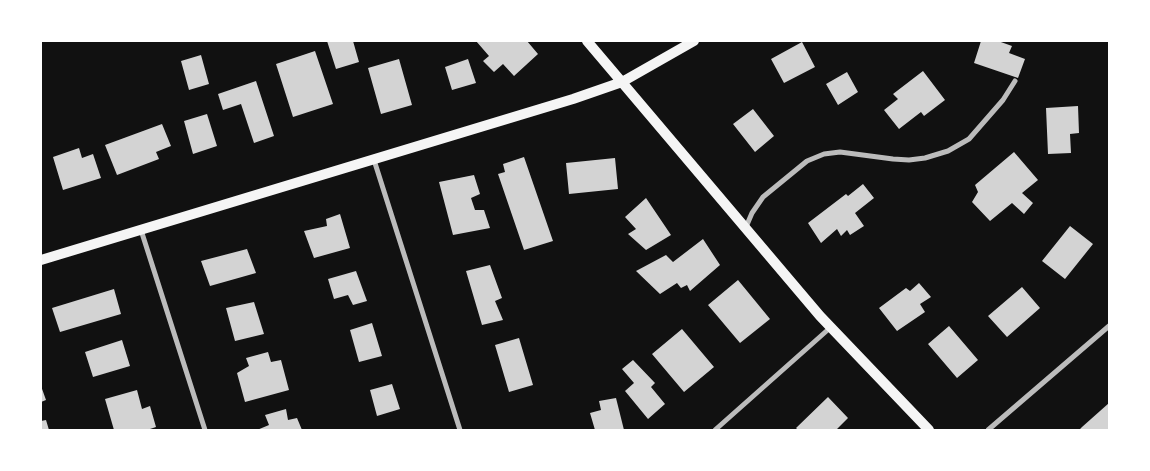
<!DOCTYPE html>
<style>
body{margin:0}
#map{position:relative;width:1150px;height:471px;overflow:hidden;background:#111;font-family:"Archivo Narrow",sans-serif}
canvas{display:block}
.frame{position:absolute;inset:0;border:42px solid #fff;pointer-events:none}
</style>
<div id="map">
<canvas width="1150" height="471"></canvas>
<div class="frame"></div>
</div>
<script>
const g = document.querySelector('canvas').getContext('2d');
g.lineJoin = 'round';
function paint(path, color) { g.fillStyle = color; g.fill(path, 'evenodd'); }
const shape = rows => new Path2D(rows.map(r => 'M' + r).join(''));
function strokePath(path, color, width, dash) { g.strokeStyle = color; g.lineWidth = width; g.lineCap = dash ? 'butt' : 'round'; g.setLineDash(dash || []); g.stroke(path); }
paint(shape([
 [327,41,353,41,359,62,336,69],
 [476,41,527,41,538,54,514,76,503,64,494,72,483,61,489,56],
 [981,41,998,41,1012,46,1009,53,1025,59,1018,78,974,63],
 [802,42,815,67,784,83,771,59],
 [315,51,333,104,293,117,276,64],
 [201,55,209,84,189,90,181,61],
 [399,59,412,105,381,114,368,68],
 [468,59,476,83,452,90,445,67],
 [923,71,945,100,924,116,921,112,899,129,884,110,898,99,893,94],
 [847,72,858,92,838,105,826,84],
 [256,81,274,136,254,143,241,104,223,110,218,94],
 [1078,106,1079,133,1070,134,1071,153,1048,154,1046,108],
 [753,109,774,136,755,152,733,124],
 [207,114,217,146,193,154,184,121],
 [162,124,171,146,156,152,159,159,117,175,105,145],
 [79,148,82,158,93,154,101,178,63,190,53,157],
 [1014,152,1038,180,1022,193,1033,203,1024,214,1012,203,990,221,972,202,978,192,975,185],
 [524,157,553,241,524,250,498,174,505,172,503,164],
 [615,158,618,189,569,194,566,163],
 [474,175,480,194,471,198,475,210,484,210,490,228,453,235,439,182],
 [863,184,874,198,855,213,864,226,850,235,847,230,841,236,837,229,821,243,808,223,846,194,848,196],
 [646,198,671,235,646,250,628,234,636,229,625,217],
 [340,214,350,248,314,258,304,231,327,226,326,219],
 [1070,226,1093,244,1065,279,1042,261],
 [703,239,720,265,690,291,687,285,681,288,677,283,660,294,636,271,666,255,673,262],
 [247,249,256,273,210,286,201,261],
 [490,265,502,298,495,301,503,320,482,325,466,271],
 [356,271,367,301,353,305,348,295,334,299,328,279],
 [738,280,770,319,740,343,708,305],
 [919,283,931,297,920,304,925,312,897,331,879,308,906,288,910,291],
 [1022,287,1040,308,1007,337,988,316],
 [114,289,121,314,60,332,52,308],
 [254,302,264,334,235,341,226,308],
 [372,323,382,356,359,362,350,330],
 [949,326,978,360,957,378,928,344],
 [682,329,714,367,684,392,652,354],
 [519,338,533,385,509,392,495,345],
 [122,340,130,366,93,377,85,352],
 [268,352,271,362,281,360,289,390,245,402,237,373,249,366,246,358],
 [633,360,655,383,651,387,665,404,648,419,625,391,634,383,622,369],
 [392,384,400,409,377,416,370,390],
 [41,386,46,400,41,402],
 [137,390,142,409,150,406,156,427,147,430,114,430,105,399],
 [828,397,848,418,836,430,798,430,796,428],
 [616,398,624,430,595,430,590,413,601,410,599,401],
 [1109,403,1109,430,1079,430,1082,427],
 [286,409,288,420,297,418,302,430,257,430,269,425,265,415],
 [46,420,49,430,41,430,41,421]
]), '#d3d3d3');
strokePath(shape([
 [374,160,460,430],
 [746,227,752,213,763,197,807,161,824,154,840,152,893,159,909,160,925,158,948,151,969,139,1003,100,1015,81],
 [141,230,205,430],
 [715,430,831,327],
 [988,430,1109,326]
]), '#bcbcbc', 5);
strokePath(shape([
 [587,41,820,316,929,430],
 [41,260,573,99,622,82,694,41]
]), '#f5f5f5', 10);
</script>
